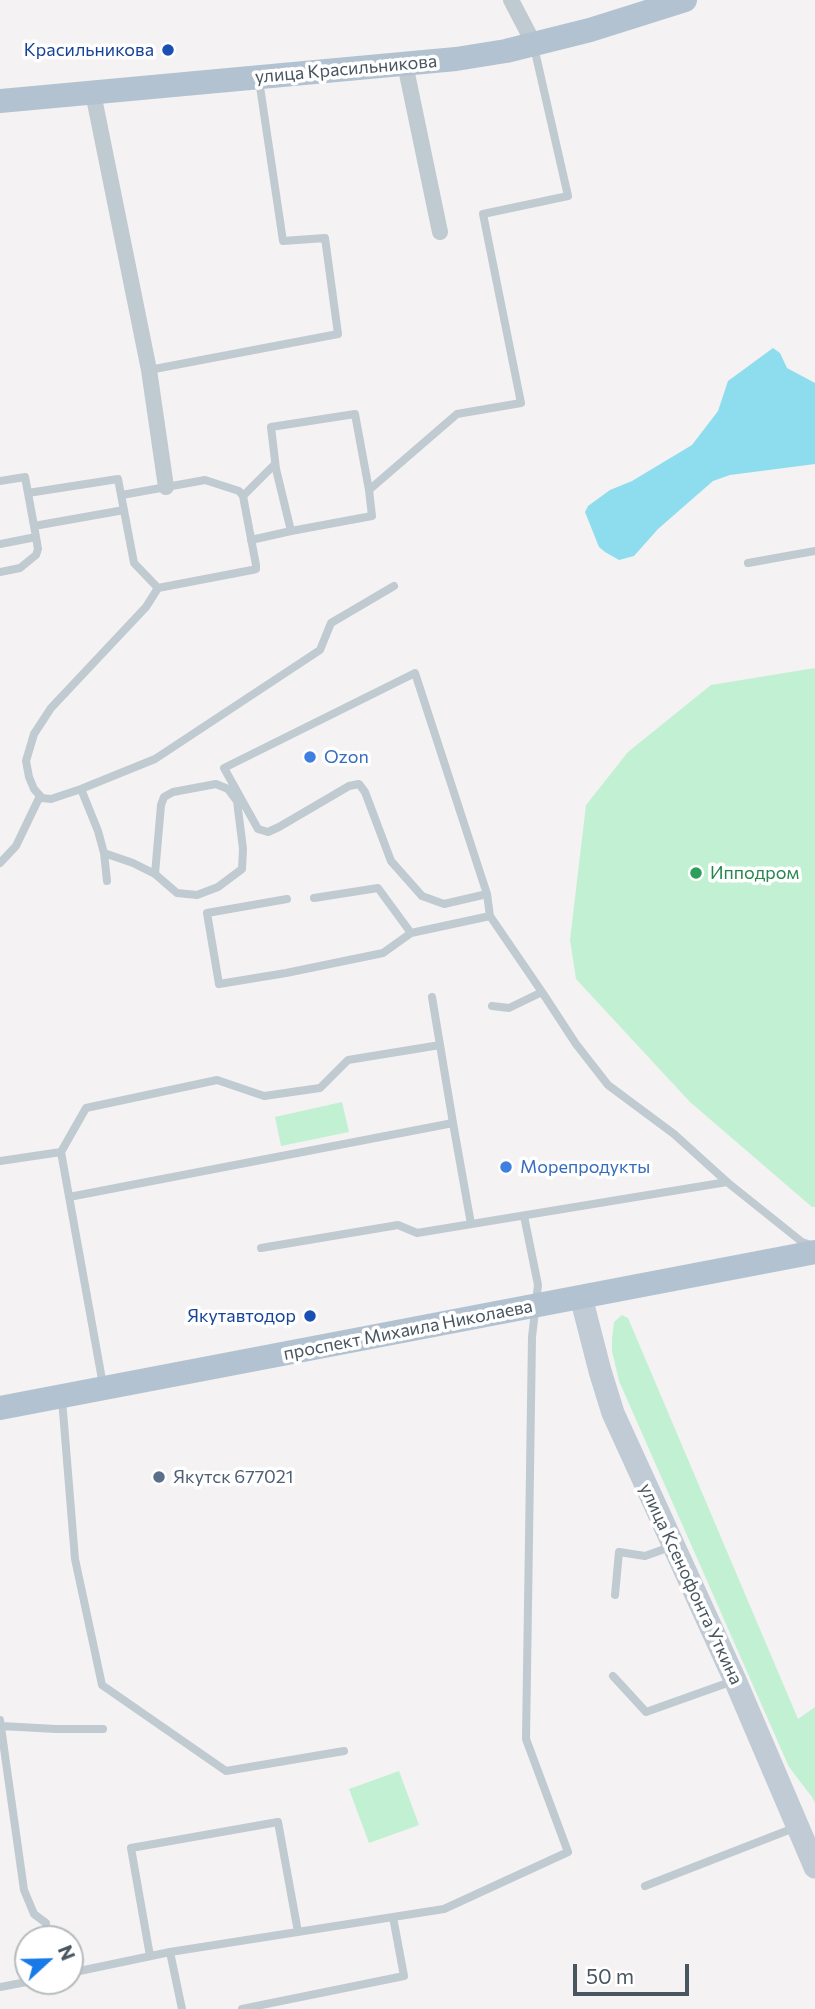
<!DOCTYPE html>
<meta charset="utf-8">
<style>
body{margin:0}
#map{position:relative;width:815px;height:2009px;overflow:hidden;background:#f4f2f2;font-family:Commissioner,sans-serif}
canvas{display:block}
.north{position:absolute;left:14px;top:1925px;width:70px;height:70px;box-sizing:border-box;background:#fff;border:2px solid #b6bbbf;border-radius:50%;rotate:68deg;font-size:19px;font-weight:700;line-height:28px;text-align:center;color:#495660}
.north::after{content:'';display:block;margin:auto;width:24px;height:32px;background:#187ae8;clip-path:polygon(50% 0,100% 100%,50% 72%,0 100%)}
.scale{position:absolute;left:573px;top:1964px;width:116px;height:32px;box-sizing:border-box;border:4px solid #495660;border-top:0;padding-left:9px;font-size:21px;line-height:24px;white-space:nowrap;color:#495660;-webkit-text-stroke:5px #fff;paint-order:stroke}
</style>
<div id="map">
<canvas width="815" height="2009"></canvas>
<div class="north">N</div>
<div class="scale">50 m</div>
</div>
<script>
const g = document.querySelector('canvas').getContext('2d');
g.lineJoin = 'round';
function paint(path, color) { g.fillStyle = color; g.fill(path, 'evenodd'); }
const shape = rows => new Path2D(rows.map(r => 'M' + r).join(''));
function strokePath(path, color, width, dash) { g.strokeStyle = color; g.lineWidth = width; g.lineCap = dash ? 'butt' : 'round'; g.setLineDash(dash || []); g.stroke(path); }
function write(font, color, halo, rows, align = 'center') {
  g.font = font + ' Commissioner,sans-serif'; g.lineWidth = 7; g.setLineDash([]); g.textBaseline = 'middle'; g.strokeStyle = halo; g.fillStyle = color; for (const [text, x, y, turn = 0] of rows) {
    g.save(); g.translate(x, y); g.rotate((+turn || 0) * Math.PI / 180); g.textAlign = isNaN(turn) ? turn : align; if (halo) g.strokeText(text, 0, 0); g.fillText(text, 0, 0); g.restore();
  }
}
paint(shape([
 [815,668,815,1207,812,1207,690,1102,576,979,570,940,586,805,628,752,711,685],
 [342,1102,349,1132,281,1146,275,1117],
 [622,1315,628,1318,798,1719,815,1707,815,1803,812,1797,789,1767,619,1381,612,1351,612,1339,614,1322],
 [399,1771,419,1825,369,1843,349,1789]
]), '#c1f1d2');
paint(shape([
 [773,348,780,353,787,368,815,383,815,464,730,475,713,481,658,529,634,556,619,560,605,552,599,547,585,512,588,506,610,490,632,481,692,445,718,411,728,381]
]), '#8eddee');
strokePath(shape([
 [149,370,338,334,325,238,283,241,259,80],
 [0,481,25,477,28,493],
 [369,490,355,414,271,427,276,469,291,531,372,516,369,490,457,414,521,403,483,214,568,196,534,47],
 [243,496,275,464],
 [34,526,28,493,118,479,134,563,158,588],
 [251,540,291,531],
 [0,544,36,537,34,526,124,510],
 [748,563,815,551],
 [0,572,20,568,36,555,38,549,36,537],
 [81,789,155,759,320,650,331,623,394,586],
 [104,853,133,863,155,874,177,893,197,895,218,887,242,869,243,849,237,801,228,789,216,784,173,792,164,797,161,805,155,874],
 [0,863,16,846,40,796],
 [107,881,104,853,98,831,81,789,51,799,42,798,34,789,29,777,26,761,34,734,51,708,146,607,158,588,252,570,256,569,256,565,243,496,239,491,205,480,122,495],
 [487,894,415,673,224,768,258,829,268,832,279,827,349,786,359,784,365,792,391,861,422,896,444,904,487,894,490,916],
 [314,898,378,888,411,933],
 [287,899,207,913,219,984,286,973,383,953,411,933,490,916,542,992],
 [492,1006,509,1008,542,992,576,1044,608,1085,674,1134,727,1182,802,1242,811,1245],
 [453,1123,471,1224],
 [0,1161,61,1152],
 [69,1197,453,1123,432,997],
 [261,1248,398,1225,417,1233,727,1182],
 [103,1385,61,1152,86,1108,217,1080,264,1096,320,1088,348,1060,440,1045],
 [62,1399,75,1559,102,1685,226,1771,344,1751],
 [615,1595,619,1552,645,1556,670,1547],
 [613,1676,646,1712,733,1681],
 [0,1720,24,1890,34,1914,46,1923],
 [1,1726,56,1729,103,1729],
 [645,1886,794,1828],
 [170,1952,444,1909,568,1852,526,1739,532,1337,538,1285,524,1216],
 [150,1956,131,1848,278,1822,298,1932],
 [70,1973,170,1952,182,2009],
 [0,1987,32,1981],
 [242,2009,404,1976,393,1917]
]), '#c0cad1', 8);
strokePath(shape([
 [511,0,534,44],
 [405,64,440,232],
 [93,93,149,370,166,487]
]), '#c0cad1', 16);
strokePath(shape([
 [581,1297,600,1371,613,1413,735,1680,815,1867]
]), '#c0cbd5', 23);
strokePath(shape([
 [0,101,456,59,506,51,590,30,685,0],
 [0,1408,815,1252]
]), '#b2c2d0', 24);
for (const [x, y, r, color] of [
 [168,50,7,"#1a4fb4"],
 [310,757,7,"#3f7fe0"],
 [696,873,7,"#2e9e5b"],
 [506,1167,7,"#3f7fe0"],
 [310,1316,7,"#1a4fb4"],
 [159,1477,7,"#5c6f8a"]
]) { const dot = new Path2D(); dot.arc(x, y, r, 0, 2 * Math.PI); g.fillStyle = color; g.fill(dot); strokePath(dot, '#fff', 2.5); }
write('18px', '#164399', '#fff', [
 ["Красильникова",154,50],
 ["Якутавтодор",296,1316]
], 'right');
write('18px', '#495660', '#fff', [
 ["улица Красильникова",346,69,-5],
 ["проспект Михаила Николаева",408,1330,-11],
 ["улица Ксенофонта Уткина",691,1584,65]
]);
write('18px', '#366cbe', '#fff', [
 ["Ozon",324,757],
 ["Морепродукты",520,1167]
], 'left');
write('18px', '#27864d', '#fff', [
 ["Ипподром",710,873]
], 'left');
write('18px', '#4e5e75', '#fff', [
 ["Якутск 677021",173,1477]
], 'left');
</script>
